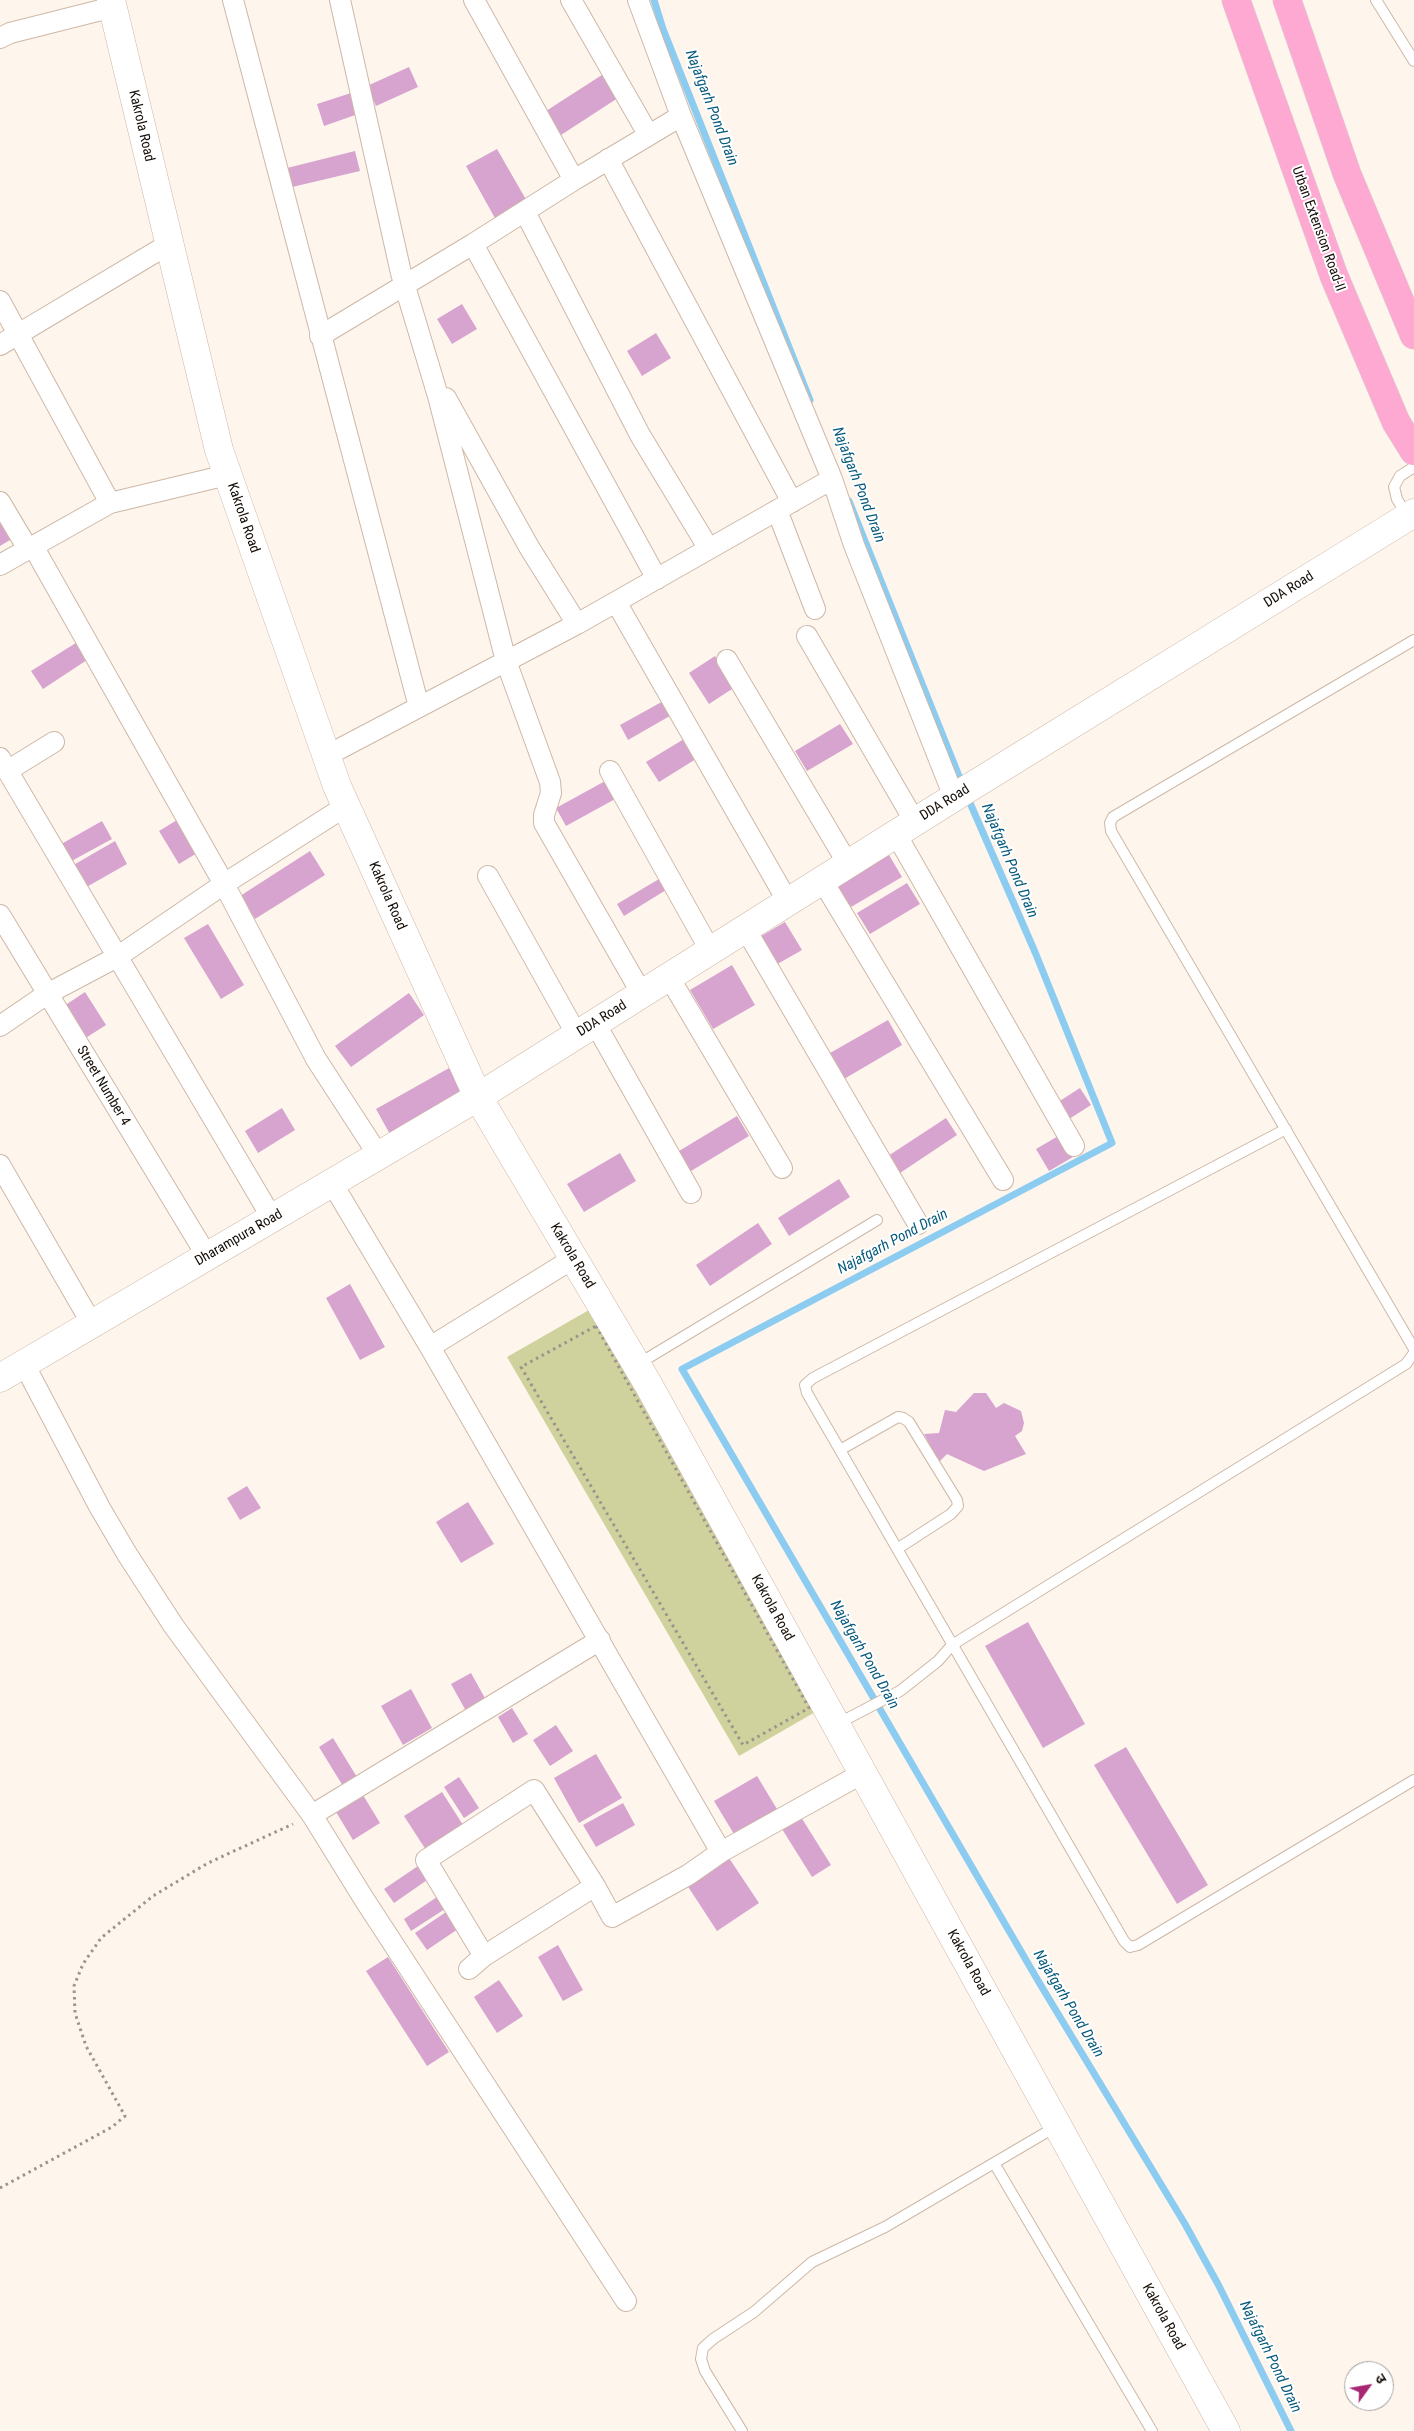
<!DOCTYPE html>
<meta charset="utf-8">
<style>
body{margin:0}
#map{position:relative;width:1414px;height:2431px;overflow:hidden;background:#fef5ed;font-family:"Roboto Condensed","Noto Sans Devanagari",sans-serif}
canvas{display:block}
.north{position:absolute;left:1344px;top:2361px;width:50px;height:50px;box-sizing:border-box;background:#fff;border:1px solid #a29f9c;border-radius:50%;rotate:58deg;font-size:14px;font-weight:700;line-height:20px;text-align:center;color:#160e08}
.north::after{content:'';display:block;margin:auto;width:18px;height:22px;background:#a82775;clip-path:polygon(50% 0,100% 100%,50% 72%,0 100%)}
</style>
<div id="map">
<canvas width="1414" height="2431"></canvas>
<div class="north">उ</div>
</div>
<script>
const g = document.querySelector('canvas').getContext('2d');
g.lineJoin = 'round';
function paint(path, color) { g.fillStyle = color; g.fill(path, 'evenodd'); }
const shape = rows => new Path2D(rows.map(r => 'M' + r).join(''));
function strokePath(path, color, width, dash) { g.strokeStyle = color; g.lineWidth = width; g.lineCap = dash ? 'butt' : 'round'; g.setLineDash(dash || []); g.stroke(path); }
function write(font, color, halo, rows, align = 'center') {
  g.font = font + ' "Roboto Condensed",sans-serif'; g.lineWidth = 4; g.setLineDash([]); g.textBaseline = 'middle'; g.strokeStyle = halo; g.fillStyle = color; for (const [text, x, y, turn = 0] of rows) {
    g.save(); g.translate(x, y); g.rotate((+turn || 0) * Math.PI / 180); g.textAlign = isNaN(turn) ? turn : align; if (halo) g.strokeText(text, 0, 0); g.fillText(text, 0, 0); g.restore();
  }
}
paint(shape([
 [596,1306,817,1711,739,1756,507,1357]
]), '#cfd29d');
strokePath(shape([
 [654,0,663,29,810,400],
 [849,501,963,786],
 [967,796,1035,952,1112,1143,682,1369,1040,1984,1185,2224,1219,2286,1291,2431]
]), '#8dccf1', 7);
paint(shape([
 [409,67,418,87,376,106,367,86],
 [605,73,621,96,561,135,546,111],
 [351,93,358,114,324,126,317,104],
 [497,149,528,203,496,220,466,166],
 [355,151,360,171,288,188,283,169],
 [462,304,477,329,452,344,437,319],
 [656,333,671,358,642,376,627,351],
 [0,511,15,537,0,546],
 [79,641,90,658,43,689,31,671],
 [715,656,735,687,709,704,689,673],
 [667,699,675,713,628,740,620,725],
 [840,724,853,744,807,771,795,751],
 [684,739,696,759,659,782,646,762],
 [607,780,617,798,566,826,556,808],
 [182,817,202,850,179,864,159,831],
 [102,821,112,839,66,864,56,847],
 [115,841,127,864,83,889,70,867],
 [310,851,325,875,255,919,240,896],
 [889,855,902,877,851,907,837,885],
 [659,879,666,890,624,916,617,904],
 [907,883,920,904,870,934,857,913],
 [785,922,802,950,774,966,758,938],
 [208,924,244,985,221,999,184,938],
 [732,965,755,1005,713,1029,690,990],
 [85,992,106,1025,84,1039,64,1006],
 [409,993,424,1015,351,1067,335,1046],
 [888,1020,902,1045,844,1079,830,1053],
 [458,1063,473,1090,391,1136,376,1109],
 [1080,1088,1091,1105,1066,1121,1055,1104],
 [282,1108,295,1130,258,1153,245,1131],
 [737,1116,749,1136,686,1174,674,1154],
 [946,1118,957,1135,897,1175,885,1158],
 [1060,1135,1073,1157,1049,1171,1036,1149],
 [620,1153,636,1181,584,1212,567,1184],
 [839,1179,850,1197,789,1236,778,1218],
 [758,1223,772,1244,710,1286,696,1265],
 [350,1284,385,1347,360,1360,326,1298],
 [974,1393,986,1393,996,1408,1004,1403,1021,1411,1024,1423,1022,1431,1015,1436,1026,1454,984,1471,947,1454,939,1462,924,1434,939,1433,945,1410,956,1412],
 [247,1486,261,1508,240,1520,227,1498],
 [468,1502,494,1544,461,1563,436,1522],
 [1028,1622,1085,1724,1043,1748,985,1646],
 [471,1673,486,1700,466,1711,451,1684],
 [411,1689,432,1728,403,1745,381,1706],
 [512,1708,528,1734,513,1743,498,1717],
 [556,1725,573,1751,550,1766,533,1740],
 [333,1738,360,1782,346,1791,319,1747],
 [1126,1747,1208,1885,1177,1904,1094,1765],
 [596,1754,622,1798,579,1823,554,1778],
 [757,1776,780,1814,737,1839,714,1801],
 [459,1777,479,1808,464,1818,444,1787],
 [442,1792,463,1825,426,1850,404,1816],
 [363,1795,380,1823,353,1840,336,1812],
 [623,1803,635,1825,596,1847,583,1825],
 [801,1817,831,1865,812,1877,782,1829],
 [727,1855,759,1903,717,1931,685,1882],
 [421,1864,430,1878,394,1903,384,1889],
 [440,1895,448,1907,411,1931,404,1919],
 [449,1910,461,1927,427,1950,415,1933],
 [558,1945,583,1990,563,2001,538,1957],
 [388,1957,449,2052,427,2066,366,1971],
 [499,1980,523,2016,497,2033,474,1997]
]), '#d7a4cf');
const lane = shape([
 [1376,0,1414,61],
 [1407,516,1397,499,1394,487,1400,476,1414,467],
 [1414,640,1113,817,1110,823,1111,831,1414,1349],
 [1286,1129,813,1378,805,1385,807,1393,1124,1941,1130,1947,1138,1945,1414,1780],
 [638,1364,877,1220],
 [840,1450,898,1417,903,1418,909,1422,957,1500,958,1506,951,1514,897,1549],
 [837,1724,900,1691,938,1661,952,1645,1406,1364,1414,1353],
 [994,2163,1152,2431],
 [742,2431,705,2371,701,2359,703,2348,713,2339,754,2312,812,2262,885,2227,1057,2126]
]);
const street = shape([
 [233,0,419,707],
 [340,0,401,273,438,396,506,661,550,782,551,793,544,815,544,823,642,994],
 [474,0,574,180,473,244,657,579],
 [571,0,648,134],
 [638,0,681,116,832,479,854,545,954,797],
 [0,38,10,33,113,7],
 [608,159,792,502],
 [574,180,681,116],
 [525,212,640,435,709,549],
 [0,301,110,503,227,475],
 [320,336,473,244],
 [0,345,169,244],
 [446,398,529,547,577,624],
 [0,502,28,549],
 [777,510,815,609],
 [0,565,110,503],
 [616,602,788,902],
 [807,636,915,822],
 [727,660,848,864],
 [326,756,577,624,832,479],
 [0,758,272,1218],
 [7,771,54,742],
 [610,771,710,950],
 [346,806,224,884,316,1059,379,1156],
 [896,834,1074,1146],
 [488,876,577,1035],
 [822,880,1003,1180],
 [0,915,207,1256],
 [745,928,918,1224],
 [669,977,782,1168],
 [595,1023,691,1193],
 [0,1026,47,994,117,957,224,884,33,546],
 [0,1165,92,1324],
 [332,1183,430,1347],
 [574,1258,430,1347,721,1852],
 [24,1364,100,1508,127,1554,173,1625,312,1815],
 [600,1640,312,1815,364,1899,626,2301],
 [484,1956,426,1860,534,1790,595,1886],
 [469,1969,484,1956,595,1886,612,1917,688,1875,721,1852,863,1773]
]);
const secondary = shape([
 [111,0,219,450,337,786,478,1097,648,1384,1226,2431],
 [0,1378,478,1097,964,791,1414,513]
]);
const highway = shape([
 [1236,0,1334,276,1396,422,1414,451],
 [1287,0,1347,174,1414,335]
]);
strokePath(lane, '#cdb8a6', 12);
strokePath(street, '#cdb8a6', 22);
strokePath(secondary, '#cdb8a6', 29);
strokePath(highway, '#d5d4d3', 29);
strokePath(shape([
 [596,1326,809,1708,743,1745,521,1367,596,1326],
 [0,2188,112,2127,125,2116,86,2046,75,2013,74,1986,83,1964,101,1938,153,1896,208,1863,293,1824]
]), '#9b938c', 3, [2.5, 4]);
strokePath(lane, '#fff', 10);
strokePath(street, '#fff', 20);
strokePath(secondary, '#fff', 28);
strokePath(highway, '#fea9d2', 28);
write('14px', '#160e08', '#fff', [
 ["Kakrola Road",141,126,77],
 ["Urban Extension Road-II",1318,229,70],
 ["Kakrola Road",243,518,71],
 ["DDA Road",1289,590,-32],
 ["DDA Road",945,803,-32],
 ["Kakrola Road",387,896,66],
 ["DDA Road",602,1019,-32],
 ["Street Number 4",103,1086,59],
 ["Dharampura Road",239,1238,-30],
 ["Kakrola Road",572,1256,59],
 ["Kakrola Road",772,1608,61],
 ["Kakrola Road",968,1963,61],
 ["Kakrola Road",1163,2317,61]
]);
write('italic 15px', '#075a7d', '#fff', [
 ["Najafgarh Pond Drain",711,108,69],
 ["Najafgarh Pond Drain",858,485,69],
 ["Najafgarh Pond Drain",1009,861,67],
 ["Najafgarh Pond Drain",893,1242,-28],
 ["Najafgarh Pond Drain",864,1655,60],
 ["Najafgarh Pond Drain",1068,2004,59],
 ["Najafgarh Pond Drain",1270,2357,64]
]);
</script>
